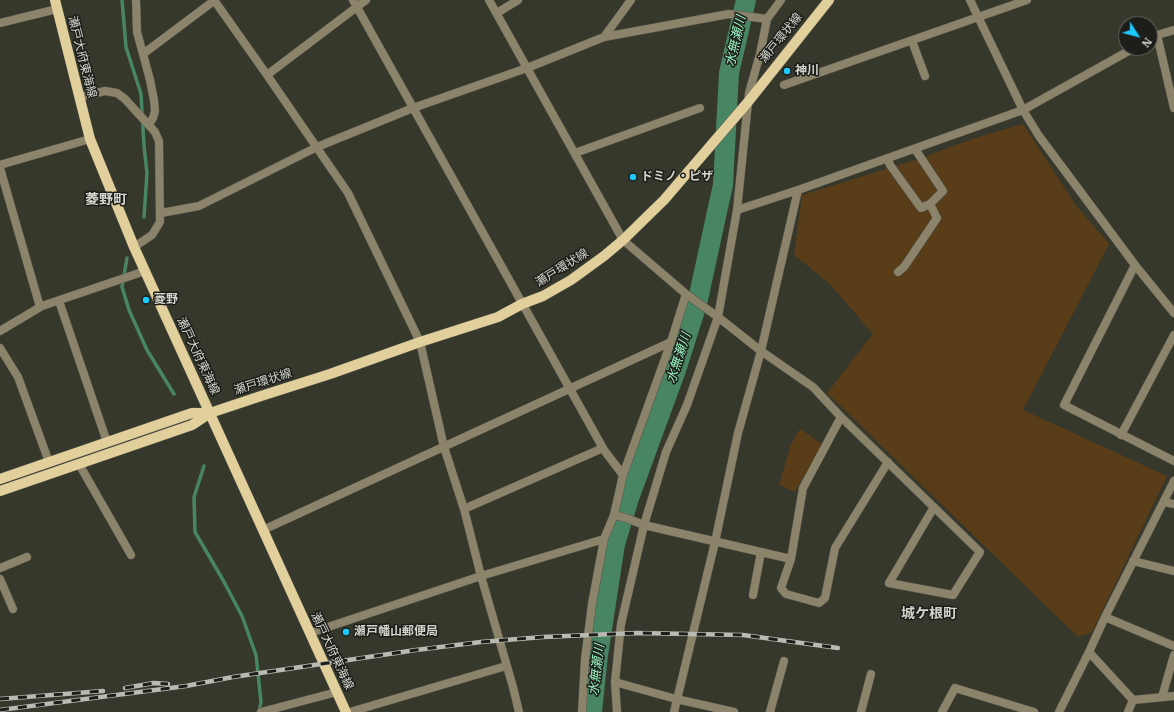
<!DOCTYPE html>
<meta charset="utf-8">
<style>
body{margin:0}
#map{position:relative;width:1174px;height:712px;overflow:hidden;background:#36382c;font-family:"IBM Plex Serif",serif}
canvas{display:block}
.north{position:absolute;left:1118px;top:16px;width:40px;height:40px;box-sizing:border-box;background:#1d1e19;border:1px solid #666761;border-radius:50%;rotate:126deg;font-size:11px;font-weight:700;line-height:16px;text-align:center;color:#d3d5cd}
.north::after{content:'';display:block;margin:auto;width:14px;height:18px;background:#1cc9fc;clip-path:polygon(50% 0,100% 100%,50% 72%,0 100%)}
</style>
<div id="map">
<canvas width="1174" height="712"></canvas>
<div class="north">N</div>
</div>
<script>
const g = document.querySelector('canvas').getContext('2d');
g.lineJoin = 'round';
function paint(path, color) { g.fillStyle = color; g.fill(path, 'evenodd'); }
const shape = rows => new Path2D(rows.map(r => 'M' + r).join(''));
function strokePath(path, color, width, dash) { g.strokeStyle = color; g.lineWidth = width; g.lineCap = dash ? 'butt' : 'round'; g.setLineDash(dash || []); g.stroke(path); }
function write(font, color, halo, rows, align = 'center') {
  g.font = font + ' "IBM Plex Serif","Noto Sans JP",serif'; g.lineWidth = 3; g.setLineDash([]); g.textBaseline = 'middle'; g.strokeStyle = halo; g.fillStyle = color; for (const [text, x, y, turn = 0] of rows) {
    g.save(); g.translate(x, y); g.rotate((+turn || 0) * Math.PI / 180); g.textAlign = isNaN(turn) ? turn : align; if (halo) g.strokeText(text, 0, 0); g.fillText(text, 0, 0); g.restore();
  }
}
paint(shape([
 [1023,124,1075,204,1109,244,1023,410,1167,476,1092,632,1078,637,827,393,873,334,829,283,794,255,802,195,922,158,972,139],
 [800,429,822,444,795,492,779,485,791,444]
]), '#593c18');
strokePath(shape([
 [122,0,126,47,141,94,144,146,147,173,144,217],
 [127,258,122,287,129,310,147,350,174,394],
 [204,466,194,497,195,532,223,580,242,616,256,655,261,702,259,712]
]), '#478563', 3.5);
strokePath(shape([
 [592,712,598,655,615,544,629,498,676,370,697,304,717,212,723,185,729,73,746,0]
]), '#478563', 20);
const minor = shape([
 [136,0,137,32,143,54],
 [214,0,267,75,348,193,420,342,444,447,464,509,481,576,513,687,519,712],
 [353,0,604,450,623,475],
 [489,0,623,240,686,294,671,342,623,475,614,515,604,539,592,604,585,659,582,712],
 [970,0,1023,110,1134,48],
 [497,13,518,0],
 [0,23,57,9],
 [1157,35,1174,108],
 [604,37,631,0],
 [1150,39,1157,35,1174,30],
 [912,41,925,76],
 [267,75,366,0],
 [784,85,1027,0],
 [79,97,105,91,117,93,125,99,155,132,159,141,160,222,152,235,134,247],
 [149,124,153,118,155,111,154,100,150,80,143,54,215,0],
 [575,153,700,108],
 [888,159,890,165,921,208,930,204,943,191,915,149],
 [0,165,90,139],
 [0,168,40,307],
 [737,210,798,190,1023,110,1039,136,1135,265,1174,313],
 [161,213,199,206,317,147,413,108,527,68,604,37,729,14,767,19],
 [1135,265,1064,405,1174,461],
 [898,272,904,267,937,218,930,204],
 [686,294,718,317,761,351,813,387,841,417,980,552,953,595,889,583,934,507],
 [59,301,107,442],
 [0,331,42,306,145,271],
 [0,348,18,377,49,462],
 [1121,435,1174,335],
 [79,464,131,555],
 [1164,502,1174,504],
 [464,509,603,448],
 [614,515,626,518,644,525,791,559,803,488,841,417],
 [263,530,671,342],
 [791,559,781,588,786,594,819,603,825,598,835,548,888,462],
 [1133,561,1174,571],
 [0,568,27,557],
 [0,579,13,609],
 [753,595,761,552],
 [1105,617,1174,646],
 [310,633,481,576,604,539],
 [1089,652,1133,700,1174,696],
 [615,682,676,699,734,712],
 [1162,697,1174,655],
 [261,712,337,692],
 [350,712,506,666],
 [617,712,615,682,621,624,644,525,666,452,687,405,718,317,737,210,749,93,760,54,767,19,781,0],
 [674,712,715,542,738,433,761,351,798,190],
 [770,712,784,661],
 [861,712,871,674],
 [942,712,955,688,1034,712],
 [1059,712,1089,652,1105,617,1174,481],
 [1128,712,1133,700]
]);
const primary = shape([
 [55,0,90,139,134,247,346,712],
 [0,479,192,413,210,413],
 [0,491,192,425,210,413,261,396,330,374,420,342,498,317,522,304,543,296,571,280,604,256,623,240,664,200,748,102,829,0]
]);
strokePath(minor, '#525449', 9);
strokePath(primary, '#525449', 11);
strokePath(minor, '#8c836b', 8);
strokePath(primary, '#e2d09c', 10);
const rail = shape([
 [125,688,154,683,168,684],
 [0,699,103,691],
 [0,710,186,686,233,677,416,650,481,642,543,637,637,633,743,635,838,648]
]);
strokePath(rail, '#b9bbb2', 4.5);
strokePath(rail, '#1d1e19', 3, [9]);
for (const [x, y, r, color] of [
 [787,71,4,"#1cc9fc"],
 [633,177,4,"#1cc9fc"],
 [146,300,4,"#1cc9fc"],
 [346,632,4,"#1cc9fc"]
]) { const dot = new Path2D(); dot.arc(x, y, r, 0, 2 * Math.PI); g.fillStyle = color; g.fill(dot); strokePath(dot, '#1d1e19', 1.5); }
write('12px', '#d3d5cd', '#1d1e19', [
 ["瀬戸環状線",781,38,-51],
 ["瀬戸大府東海線",82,57,76],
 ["瀬戸環状線",562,268,-32],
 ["瀬戸大府東海線",198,356,65],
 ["瀬戸環状線",263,382,-18],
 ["瀬戸大府東海線",332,651,65]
]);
write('bold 12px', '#d3d5cd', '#1d1e19', [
 ["神川",795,71],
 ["ドミノ・ピザ",641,177],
 ["菱野",154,300],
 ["瀬戸幡山郵便局",354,632]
], 'left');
write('italic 13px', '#9af5c2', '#1d1e19', [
 ["水無瀬川",736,41,-77],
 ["水無瀬川",679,358,-72],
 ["水無瀬川",597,670,-83]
]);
write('bold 14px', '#d3d5cd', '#1d1e19', [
 ["菱野町",106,200],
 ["城ケ根町",929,614]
]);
</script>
